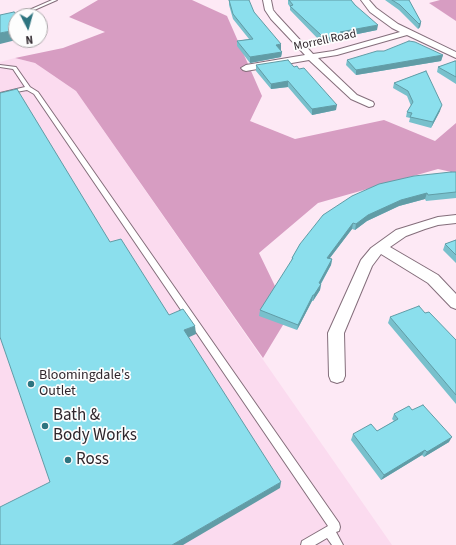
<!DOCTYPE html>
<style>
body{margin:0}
#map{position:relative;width:456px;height:545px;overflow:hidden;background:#fde9f5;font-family:"Source Sans 3",sans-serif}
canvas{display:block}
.north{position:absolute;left:8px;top:8px;width:40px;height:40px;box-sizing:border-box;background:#fdfdfd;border:1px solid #aba7a9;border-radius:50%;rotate:174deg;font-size:11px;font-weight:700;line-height:16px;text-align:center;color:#2f262c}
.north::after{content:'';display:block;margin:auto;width:14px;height:18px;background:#2d747f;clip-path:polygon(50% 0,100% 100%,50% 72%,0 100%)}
</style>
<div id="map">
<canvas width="456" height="545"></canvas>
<div class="north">N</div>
</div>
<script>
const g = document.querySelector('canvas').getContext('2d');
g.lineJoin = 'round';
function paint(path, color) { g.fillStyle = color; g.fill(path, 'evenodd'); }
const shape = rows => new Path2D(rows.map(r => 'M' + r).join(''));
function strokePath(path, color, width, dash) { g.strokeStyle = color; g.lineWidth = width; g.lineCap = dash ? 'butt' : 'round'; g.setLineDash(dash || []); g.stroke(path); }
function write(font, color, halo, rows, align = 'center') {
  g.font = font + ' "Source Sans 3",sans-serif'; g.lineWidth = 3.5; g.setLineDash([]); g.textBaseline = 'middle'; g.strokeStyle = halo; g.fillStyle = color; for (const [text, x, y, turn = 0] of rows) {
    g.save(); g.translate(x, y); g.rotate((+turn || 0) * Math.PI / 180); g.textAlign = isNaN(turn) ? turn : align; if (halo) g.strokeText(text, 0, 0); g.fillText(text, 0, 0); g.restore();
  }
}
paint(shape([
 [15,58,35,63,76,91,392,545,0,545,0,62]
]), '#fbdbef');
paint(shape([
 [98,0,192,0,227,16,262,96,250,121,295,139,384,120,435,141,456,123,456,173,438,169,318,203,259,253,289,315,263,358,76,91,35,63,15,58,63,48,105,32,69,17],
 [440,0,456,0,456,21,429,3]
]), '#d79dc2');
const service = shape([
 [52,0,57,0,23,15,20,14,52,0],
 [0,65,16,67,30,87,38,92,339,523,340,527,339,531,336,532,343,545,332,545,327,538,315,545,301,545,302,541,328,526,34,94,27,90,0,95,0,93,25,87,13,69,0,67,0,65]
]);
const minor = shape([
 [263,0,271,0,273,10,277,15,313,54,333,51,400,32,392,28,370,12,361,0,369,0,376,8,398,24,456,52,456,58,407,35,337,55,318,58,357,95,373,102,374,104,373,106,369,107,351,99,309,60,246,71,243,70,241,68,246,65,305,55,271,19,265,10,263,0],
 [456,215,456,223,438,225,425,229,406,236,390,247,438,275,456,294,456,309,451,307,428,283,381,254,372,266,344,333,345,376,343,381,337,383,331,381,329,376,328,333,361,260,371,248,396,230,438,217,456,215]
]);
strokePath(service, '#846e7b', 2);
strokePath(minor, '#846e7b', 2);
paint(service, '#fff');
paint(minor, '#fff');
paint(shape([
 [229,0,254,12,281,50,280,50,282,52,281,57,250,63,237,46,237,41,249,39,233,19,229,5],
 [288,0,351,0,377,30,343,37,343,40,325,43,322,40,320,41,290,10,290,7,288,4],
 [385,0,409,0,421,22,420,27,418,29,399,10],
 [443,55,441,61,356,75,346,65,347,60],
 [456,61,456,84,437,72,438,67],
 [256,65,294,67,336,110,312,115,288,87,271,89,256,71],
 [426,71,440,111,431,128,409,122,410,118,406,117,407,112,411,106,407,96,393,88,394,83],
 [456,172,456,198,426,201,425,199,399,206,367,221,355,230,352,229,330,258,332,259,331,265,321,284,320,290,313,301,312,301,297,330,259,316,260,310,291,262,292,258,300,244],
 [456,240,456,263,443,250,445,244],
 [425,313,456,340,456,404,388,323,390,317],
 [412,410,449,442,424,457,422,455,381,480,351,440,353,434,377,431,394,421,392,419,394,414]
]), '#78c0cc');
paint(shape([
 [421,22,420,27,418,29,419,24],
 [378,25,377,30,343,37,343,40,325,43,326,38,340,32],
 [16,30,16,40,0,44,0,33],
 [321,35,323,35,322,40,320,41],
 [281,44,281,50,276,50,276,45],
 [282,52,281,57,250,63,250,57],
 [443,55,441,61,356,75,356,70],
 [288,81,288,87,271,89,271,84],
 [337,105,336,110,312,115,312,109],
 [442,105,440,111,431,128,433,122],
 [427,193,425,199,399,206,367,221,355,230,356,224,368,215,401,200],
 [353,223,352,229,326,263,327,258],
 [332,259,331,265,320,285,321,284,320,290,313,301,314,295,319,283],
 [313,295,312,301,297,330,298,325],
 [195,326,196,334,185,339,184,330],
 [452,437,449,442,424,457,427,452],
 [425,450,422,455,381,480,384,475],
 [281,482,280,488,183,545,172,545]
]), '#619ca6');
const building = shape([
 [229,0,249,0,254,12,281,44,276,45,282,52,250,57,237,41,253,39,233,14,229,0],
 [289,0,351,0,355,5,378,25,340,32,343,35,326,38,323,35,321,35,290,6,293,5,289,0],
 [392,0,409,0,421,22,419,24,400,5,392,0],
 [14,12,19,16,16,16,16,30,0,33,0,15,14,12],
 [409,41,415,42,443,55,356,70,347,60,377,51,384,51,409,41],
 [288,60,294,67,297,66,299,69,304,68,337,105,312,109,288,81,271,84,256,65,288,60],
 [455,61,456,61,456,77,438,67,455,61],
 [426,71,442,105,433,122,410,117,412,113,407,112,413,102,408,91,394,83,426,71],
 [17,89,110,242,121,239,169,315,183,309,195,326,184,330,281,482,172,545,0,545,0,507,50,482,0,337,0,93,17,89],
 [451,172,456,172,456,192,428,195,427,193,401,200,368,215,356,224,353,223,327,258,332,259,319,283,321,284,314,295,313,295,298,325,260,310,293,258,292,258,300,244,323,215,352,196,379,184,414,176,451,172],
 [456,240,456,255,445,244,456,240],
 [419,306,425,313,429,312,456,340,456,395,390,317,419,306],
 [423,405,452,437,427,452,425,450,384,475,353,434,371,424,377,431,398,419,394,414,409,406,412,410,423,405]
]);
paint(building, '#8bdfed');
strokePath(building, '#619ca6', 1);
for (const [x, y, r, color] of [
 [31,384,4,"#2d747f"],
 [45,426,4,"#2d747f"],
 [68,460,4,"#2d747f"]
]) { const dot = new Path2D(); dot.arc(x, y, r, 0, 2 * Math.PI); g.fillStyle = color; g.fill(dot); strokePath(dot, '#fdfdfd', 1.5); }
write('12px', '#2f262c', '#fdfdfd', [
 ["Morrell Road",325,41,-12]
]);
write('14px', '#2f262c', '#fdfdfd', [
 ["Bloomingdale's",39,376],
 ["Outlet",39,392]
], 'left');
write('17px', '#2f262c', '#fdfdfd', [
 ["Bath &",53,416],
 ["Body Works",53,436],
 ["Ross",76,460]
], 'left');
</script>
